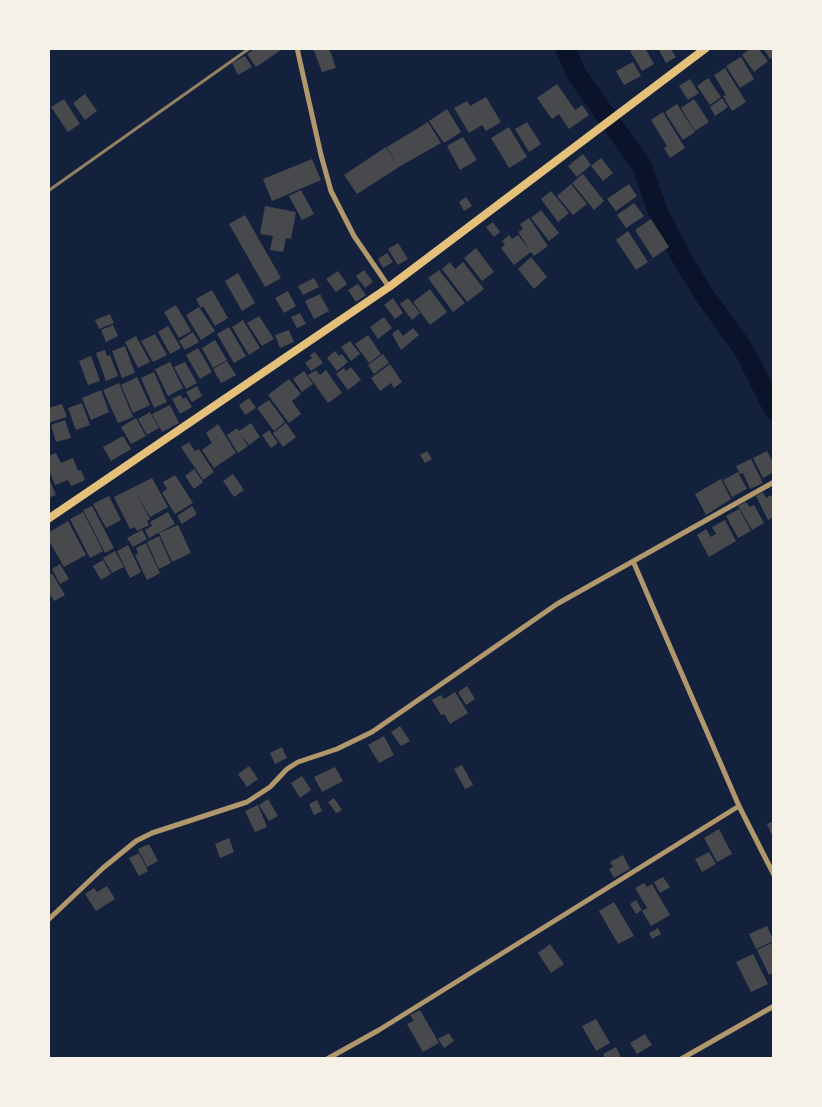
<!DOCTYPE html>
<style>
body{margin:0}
#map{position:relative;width:822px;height:1107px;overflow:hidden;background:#14213d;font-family:Montserrat,sans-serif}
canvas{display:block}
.frame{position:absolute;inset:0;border:50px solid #f6f1e7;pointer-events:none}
</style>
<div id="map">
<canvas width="822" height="1107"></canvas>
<div class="frame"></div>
</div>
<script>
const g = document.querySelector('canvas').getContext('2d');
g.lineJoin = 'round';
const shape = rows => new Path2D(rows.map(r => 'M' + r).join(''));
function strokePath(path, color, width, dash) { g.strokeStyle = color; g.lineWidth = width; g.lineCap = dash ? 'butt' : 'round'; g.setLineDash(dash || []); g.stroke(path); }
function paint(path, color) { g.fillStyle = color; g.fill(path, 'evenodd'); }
strokePath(shape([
 [565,48,577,75,642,166,658,212,685,264,705,296,744,350,774,410]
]), '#0b132b', 20);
paint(shape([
 [256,48,284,48,256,67,247,54],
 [313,48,329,48,336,68,322,72],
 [635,48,645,48,654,64,642,71,630,51],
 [663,48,670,48,676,57,666,63,659,50],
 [751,48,758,48,768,61,754,72,742,55],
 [763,48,774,48,774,57,770,59],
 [245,56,252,67,238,75,232,63],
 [741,57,754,79,740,88,726,66],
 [633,62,641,76,624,85,616,71],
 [725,68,746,102,732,111,723,96,726,95,714,75],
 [708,78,721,97,710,105,697,86],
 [690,79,699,93,688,100,679,86],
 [557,84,575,110,582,105,589,115,569,129,559,114,552,119,537,98],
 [85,94,97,111,85,120,73,103],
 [486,97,501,122,486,131,482,125,469,133,454,108,467,101,470,106],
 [722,98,728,107,715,116,710,107],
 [64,99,80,124,68,132,51,107],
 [694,99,709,122,695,131,681,108],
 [677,104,695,132,683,140,665,112],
 [447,109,461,132,444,143,429,121],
 [663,112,685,148,670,158,664,148,667,146,651,120],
 [428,122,441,143,399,167,357,194,344,175,386,147,397,165,387,147],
 [527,122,541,144,529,152,515,129],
 [509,127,527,157,509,168,491,138],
 [463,137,477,160,460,170,447,146],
 [583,154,591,165,577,177,568,166],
 [601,158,613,173,603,181,591,166],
 [312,159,321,180,272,201,263,179],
 [583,174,604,201,594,210,572,183],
 [571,184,587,204,573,215,557,196],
 [629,184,637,196,616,211,607,199],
 [301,190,314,214,302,220,289,196],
 [551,191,569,213,558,222,541,199],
 [466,197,472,206,464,211,459,202],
 [634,203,644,216,626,228,617,215],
 [265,206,296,212,291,239,286,238,283,252,270,250,273,236,260,234],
 [541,210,559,233,549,241,531,218],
 [245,215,281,278,265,287,229,224],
 [529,218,548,246,534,256,531,252,514,265,501,248,505,245,502,241,509,235,512,239,518,235,529,249,518,232,523,229,520,224],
 [651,219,669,247,653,258,635,230],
 [493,222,500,232,494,237,486,227],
 [628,231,648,262,636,270,616,240],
 [398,243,408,259,398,265,388,249],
 [476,248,494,272,482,281,464,258],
 [387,253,393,262,383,268,378,259],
 [531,257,547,277,534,289,518,269],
 [450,262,455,269,463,262,484,289,467,302,442,269],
 [364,270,373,282,365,288,356,276],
 [439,270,465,303,453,312,428,278],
 [338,271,347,284,336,292,326,279],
 [238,273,255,303,242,311,225,281],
 [314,278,319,287,303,295,298,286],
 [358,284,366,295,356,302,348,290],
 [430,289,447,312,430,325,413,302],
 [212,290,228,318,215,326,203,306,201,308,196,299],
 [288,291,296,306,284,313,275,298],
 [320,294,329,311,314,319,305,301],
 [393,298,403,313,395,319,384,305],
 [408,298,420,313,412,320,400,304],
 [176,305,191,331,179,338,164,312],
 [199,307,215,331,201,340,186,315],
 [300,313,306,324,297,328,291,317],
 [110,314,114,323,99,329,95,320],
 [259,316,274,339,262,346,247,323],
 [384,317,392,328,378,339,370,327],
 [243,320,260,348,249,355,232,327],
 [113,325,118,336,106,342,101,330],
 [168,326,181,348,170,354,158,332],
 [229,327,246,356,234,363,217,334],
 [413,328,419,335,401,350,392,334,398,329,403,336],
 [289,330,294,342,280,348,275,335],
 [193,332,199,342,185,350,179,341],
 [155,334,167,355,153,362,141,341],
 [368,335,381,354,369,363,355,344],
 [136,336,150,362,138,368,125,342],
 [215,340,227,360,213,368,202,348],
 [350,341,360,354,351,361,341,347],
 [125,346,135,373,122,378,112,351],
 [198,348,212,372,200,379,186,355],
 [105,350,107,356,110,355,118,376,106,381,96,353],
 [335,351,339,356,342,354,348,362,337,371,327,358],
 [315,352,323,363,311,371,305,363,312,358,310,355],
 [383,354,389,363,374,374,368,365],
 [91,356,100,381,88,385,79,361],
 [227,361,236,375,221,383,213,369],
 [170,362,183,388,168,396,155,369],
 [185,362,197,383,186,389,174,367],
 [390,364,402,382,394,388,391,383,380,391,371,378],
 [351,367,361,380,348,390,336,374,344,368,346,371],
 [316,370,320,375,326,370,342,393,328,403,308,375],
 [304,371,313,384,302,392,293,379],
 [154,372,167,402,154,408,141,378],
 [137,377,150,405,133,413,121,385],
 [289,379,301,394,292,401,301,414,289,423,268,395],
 [119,383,133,417,118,423,103,390],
 [197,386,202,396,192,402,186,392],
 [101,390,109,412,91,420,82,398],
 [180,395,183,399,186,397,192,407,180,414,172,399],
 [249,398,256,408,245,415,239,405],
 [269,400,285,422,274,431,257,408],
 [82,403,90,425,76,430,68,408],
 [62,404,67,417,48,423,48,408],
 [170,405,179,423,162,432,152,414],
 [150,412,159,428,147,435,138,419],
 [136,418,146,436,131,444,121,427],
 [65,420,71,438,56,442,51,425],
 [251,423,260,437,249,445,240,434,248,446,238,453,227,435,237,428,239,431],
 [286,423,296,437,283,447,273,433],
 [218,424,236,453,214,468,202,450,212,443,206,433],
 [269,430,278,443,271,448,262,435],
 [123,436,131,449,111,461,103,447],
 [189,442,195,451,199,449,214,472,203,480,181,447],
 [427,451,432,459,425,463,420,455],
 [767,451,774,464,774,472,763,478,753,458],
 [56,453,61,463,73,458,78,471,81,470,85,480,71,486,68,480,55,485,48,468,48,456],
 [751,459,763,483,750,489,743,473,740,474,736,466],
 [194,469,203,482,194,489,185,476],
 [738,472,747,489,732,497,723,480],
 [233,474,244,490,234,497,223,481],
 [175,475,193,503,175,514,162,493,167,489,163,482],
 [48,476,56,495,48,498],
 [152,478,168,507,150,517,136,493,150,519,147,521,149,525,137,531,135,527,130,529,114,497],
 [721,479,731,499,706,515,695,494],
 [763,492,766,498,771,495,774,501,774,517,768,520,756,496],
 [109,496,121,520,106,528,93,504],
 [746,502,750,507,754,505,764,523,752,530,738,506],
 [92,506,114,548,105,553,83,510],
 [192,506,197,514,182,524,177,516],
 [739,509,751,531,738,538,726,516],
 [83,512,103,551,90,558,70,519],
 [168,512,175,524,149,538,145,530,152,526,150,522],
 [725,520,736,541,709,557,697,535,706,529,711,537,716,534,712,527],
 [68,521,86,555,64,567,48,539,48,533],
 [178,525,191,553,172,562,159,533],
 [142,530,147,539,133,547,127,538],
 [159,536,171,563,159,569,147,542],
 [146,543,160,573,147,580,135,555,138,553,136,548],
 [128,545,141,572,130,578,117,551],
 [115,551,124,567,112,573,103,558],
 [103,560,111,574,101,580,93,566],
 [60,564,69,579,60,584,52,569],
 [52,573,65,595,54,601,48,591,48,575],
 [467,686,475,699,466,705,458,692],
 [455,692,468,713,450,724,444,714,441,715,432,700,441,695,444,699],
 [400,726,410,741,401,746,391,732],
 [384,736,394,755,379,763,368,745],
 [282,747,287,758,275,764,270,753],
 [462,765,473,785,465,789,454,769],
 [249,766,258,779,247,787,238,774],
 [335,767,343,781,322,792,314,777],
 [302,776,311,790,300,798,291,783],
 [334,798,342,810,336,813,328,802],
 [268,799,278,816,269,821,259,805],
 [317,800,322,811,314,815,309,804],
 [258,805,267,827,255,832,245,811],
 [774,821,774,840,767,824],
 [719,829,732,854,717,862,704,838],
 [229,838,234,852,220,858,215,844],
 [149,844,158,861,147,867,138,849],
 [709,852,716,864,702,872,695,859],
 [139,853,148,871,139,876,129,858],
 [623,855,630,869,614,878,609,869,613,867,610,862],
 [663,877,670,887,660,893,654,882],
 [644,883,647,887,652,884,670,915,651,926,642,911,647,908,635,888],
 [107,886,115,899,96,911,85,894,94,888,97,892],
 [636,900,642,910,636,914,630,904],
 [614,902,634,936,618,944,599,911],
 [767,926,774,941,756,949,749,934],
 [658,928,661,934,652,939,649,933],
 [774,942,774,972,769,975,757,950],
 [550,944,564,964,551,973,538,953],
 [753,954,768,984,751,992,736,962],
 [420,1010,439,1043,423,1052,407,1024,414,1021,410,1015],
 [596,1019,610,1043,596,1051,582,1026],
 [449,1033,454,1041,444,1048,438,1039],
 [645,1034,652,1045,637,1054,630,1043],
 [616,1047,622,1059,606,1059,603,1054]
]), '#48494c');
strokePath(shape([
 [297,48,321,155,331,191,354,236,389,287],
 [633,561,739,806,774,875],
 [48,920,103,868,136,841,152,833,247,802,270,787,287,769,298,762,337,749,372,732,557,604,774,482],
 [327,1059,379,1030,739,806],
 [681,1059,774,1006]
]), '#b1986c', 5);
strokePath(shape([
 [48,519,389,287,706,48]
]), '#e5c07b', 8);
strokePath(shape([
 [48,191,250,48]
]), '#918062', 3);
</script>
